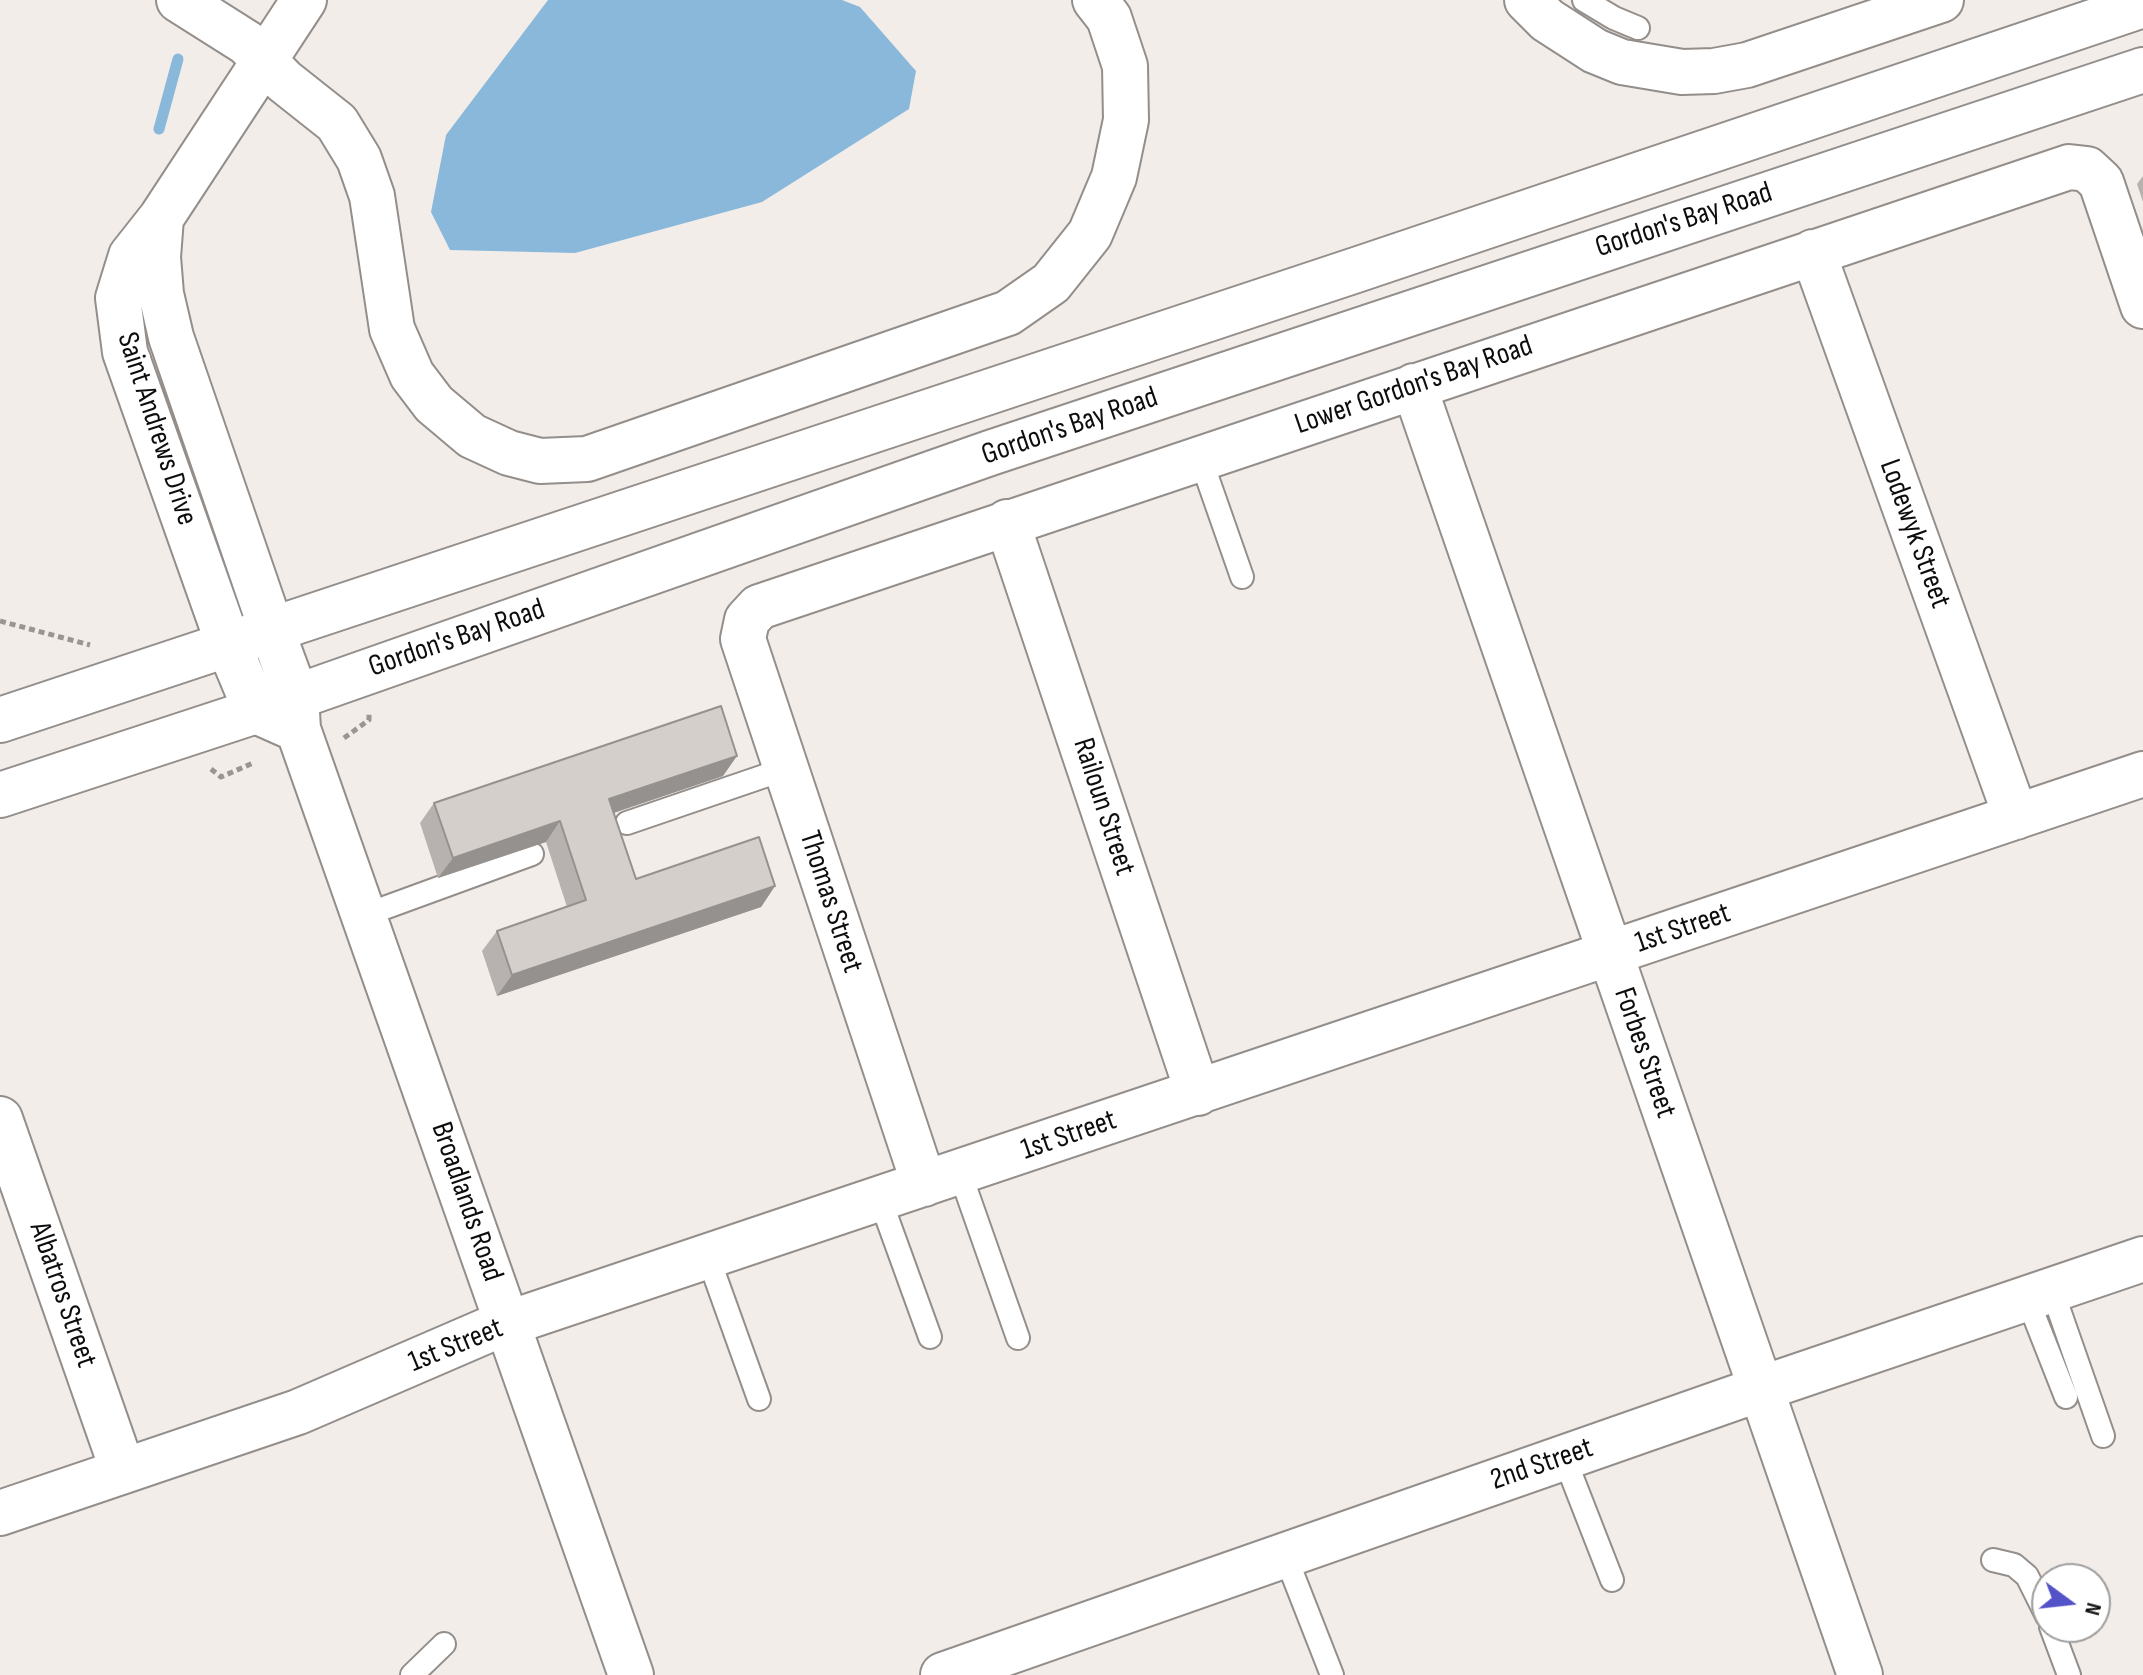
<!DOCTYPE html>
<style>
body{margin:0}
#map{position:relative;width:2143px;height:1675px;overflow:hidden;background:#f3ede9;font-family:"Sofia Sans Condensed",sans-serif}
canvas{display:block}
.north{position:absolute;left:2031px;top:1563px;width:80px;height:80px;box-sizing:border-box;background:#fff;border:2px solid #9f9e9e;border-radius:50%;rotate:105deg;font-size:22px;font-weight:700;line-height:32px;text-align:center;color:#0f0d0c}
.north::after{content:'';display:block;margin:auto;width:28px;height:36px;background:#5352c9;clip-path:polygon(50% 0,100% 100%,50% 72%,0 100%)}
</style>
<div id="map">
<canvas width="2143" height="1675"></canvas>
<div class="north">N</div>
</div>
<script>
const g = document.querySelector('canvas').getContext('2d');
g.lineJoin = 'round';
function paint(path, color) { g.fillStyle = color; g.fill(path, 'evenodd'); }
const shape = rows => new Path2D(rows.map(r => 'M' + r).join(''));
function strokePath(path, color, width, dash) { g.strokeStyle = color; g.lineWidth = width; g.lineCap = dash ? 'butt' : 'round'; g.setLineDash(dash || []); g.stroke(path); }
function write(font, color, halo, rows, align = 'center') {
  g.font = font + ' "Sofia Sans Condensed",sans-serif'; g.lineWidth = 8; g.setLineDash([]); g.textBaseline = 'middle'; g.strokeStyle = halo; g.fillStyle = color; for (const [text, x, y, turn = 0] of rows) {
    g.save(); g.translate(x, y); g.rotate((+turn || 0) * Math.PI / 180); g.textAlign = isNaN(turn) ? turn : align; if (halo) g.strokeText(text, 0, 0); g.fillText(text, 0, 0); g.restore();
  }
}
paint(shape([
 [548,0,842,0,860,7,916,71,909,109,762,202,575,253,450,250,431,212,446,135]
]), '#8ab8db');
strokePath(shape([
 [159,129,178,59]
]), '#8ab8db', 11);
const lane = shape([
 [1584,0,1614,18,1638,28],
 [1200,457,1242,577],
 [627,823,785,769],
 [365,915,532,854],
 [960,1173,1018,1338],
 [880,1199,930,1337],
 [708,1257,759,1399],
 [2052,1290,2103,1436],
 [2027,1298,2066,1397],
 [1564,1457,1612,1580],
 [1285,1555,1332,1675],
 [1993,1560,2014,1565,2027,1576,2047,1616],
 [2051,1627,2069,1675],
 [412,1675,444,1644]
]);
const street = shape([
 [179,0,247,43,284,81,337,123,359,159,372,196,392,329,412,375,434,404,472,436,509,453,540,461,587,459,1008,313,1051,283,1090,234,1114,177,1126,120,1125,66,1109,18,1095,0],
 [1527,0,1547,20,1595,51,1622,62,1682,72,1714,71,1747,65,1941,0],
 [161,218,158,257,161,294,171,337,272,631],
 [1813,252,2016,817],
 [1414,386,1860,1675],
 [1007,522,1198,1093],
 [229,646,125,352,118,298,131,256,161,218,304,0],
 [0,1119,123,1471],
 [924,1184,743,639,747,620,759,607,2069,167,2087,169,2101,182,2143,306],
 [0,1513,298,1412,488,1330,2143,774],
 [943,1675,1760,1389,2143,1259]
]);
const secondary = shape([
 [272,631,296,696,298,729,631,1675],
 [229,646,256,711,292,727]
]);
const primary = shape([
 [0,720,1356,270,2143,5],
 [0,795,256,711,990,453,2143,70]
]);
strokePath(lane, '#948e8b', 26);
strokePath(street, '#948e8b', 48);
strokePath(secondary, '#948e8b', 48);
strokePath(primary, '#948e8b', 48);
strokePath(shape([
 [0,621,90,645],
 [344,738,369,720,369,712],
 [211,769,221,777,253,763]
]), '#9a9593', 5, [6, 4]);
strokePath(lane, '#fff', 22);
strokePath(street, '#fff', 44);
strokePath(secondary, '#fff', 44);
strokePath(primary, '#fff', 44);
paint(shape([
 [2143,176,2143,202,2137,184],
 [723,776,614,813,636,879,775,886,761,907,497,996,482,951,497,931,567,907,546,842,438,878,420,823,434,803]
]), '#b7b2af');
paint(shape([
 [737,756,723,776,595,819,609,799],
 [560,821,546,842,438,878,453,858],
 [775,886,761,907,497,996,512,975]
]), '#95918e');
const building = shape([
 [721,706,737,756,609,799,636,879,759,837,775,886,512,975,497,931,586,900,560,821,453,858,434,803,721,706]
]);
paint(building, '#d5cfcb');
strokePath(building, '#95918e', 2);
write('30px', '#0f0d0c', '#fff', [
 ["Gordon's Bay Road",1684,221,-18],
 ["Lower Gordon's Bay Road",1414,386,-19],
 ["Gordon's Bay Road",1070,427,-19],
 ["Saint Andrews Drive",156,429,72],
 ["Lodewyk Street",1914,534,70],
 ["Gordon's Bay Road",457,639,-19],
 ["Railoun Street",1103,807,72],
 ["Thomas Street",830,902,72],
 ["1st Street",1683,929,-19],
 ["Forbes Street",1644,1053,71],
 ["1st Street",1069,1136,-19],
 ["Broadlands Road",466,1202,71],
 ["Albatros Street",62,1295,71],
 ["1st Street",456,1346,-22],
 ["2nd Street",1542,1465,-19]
]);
</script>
